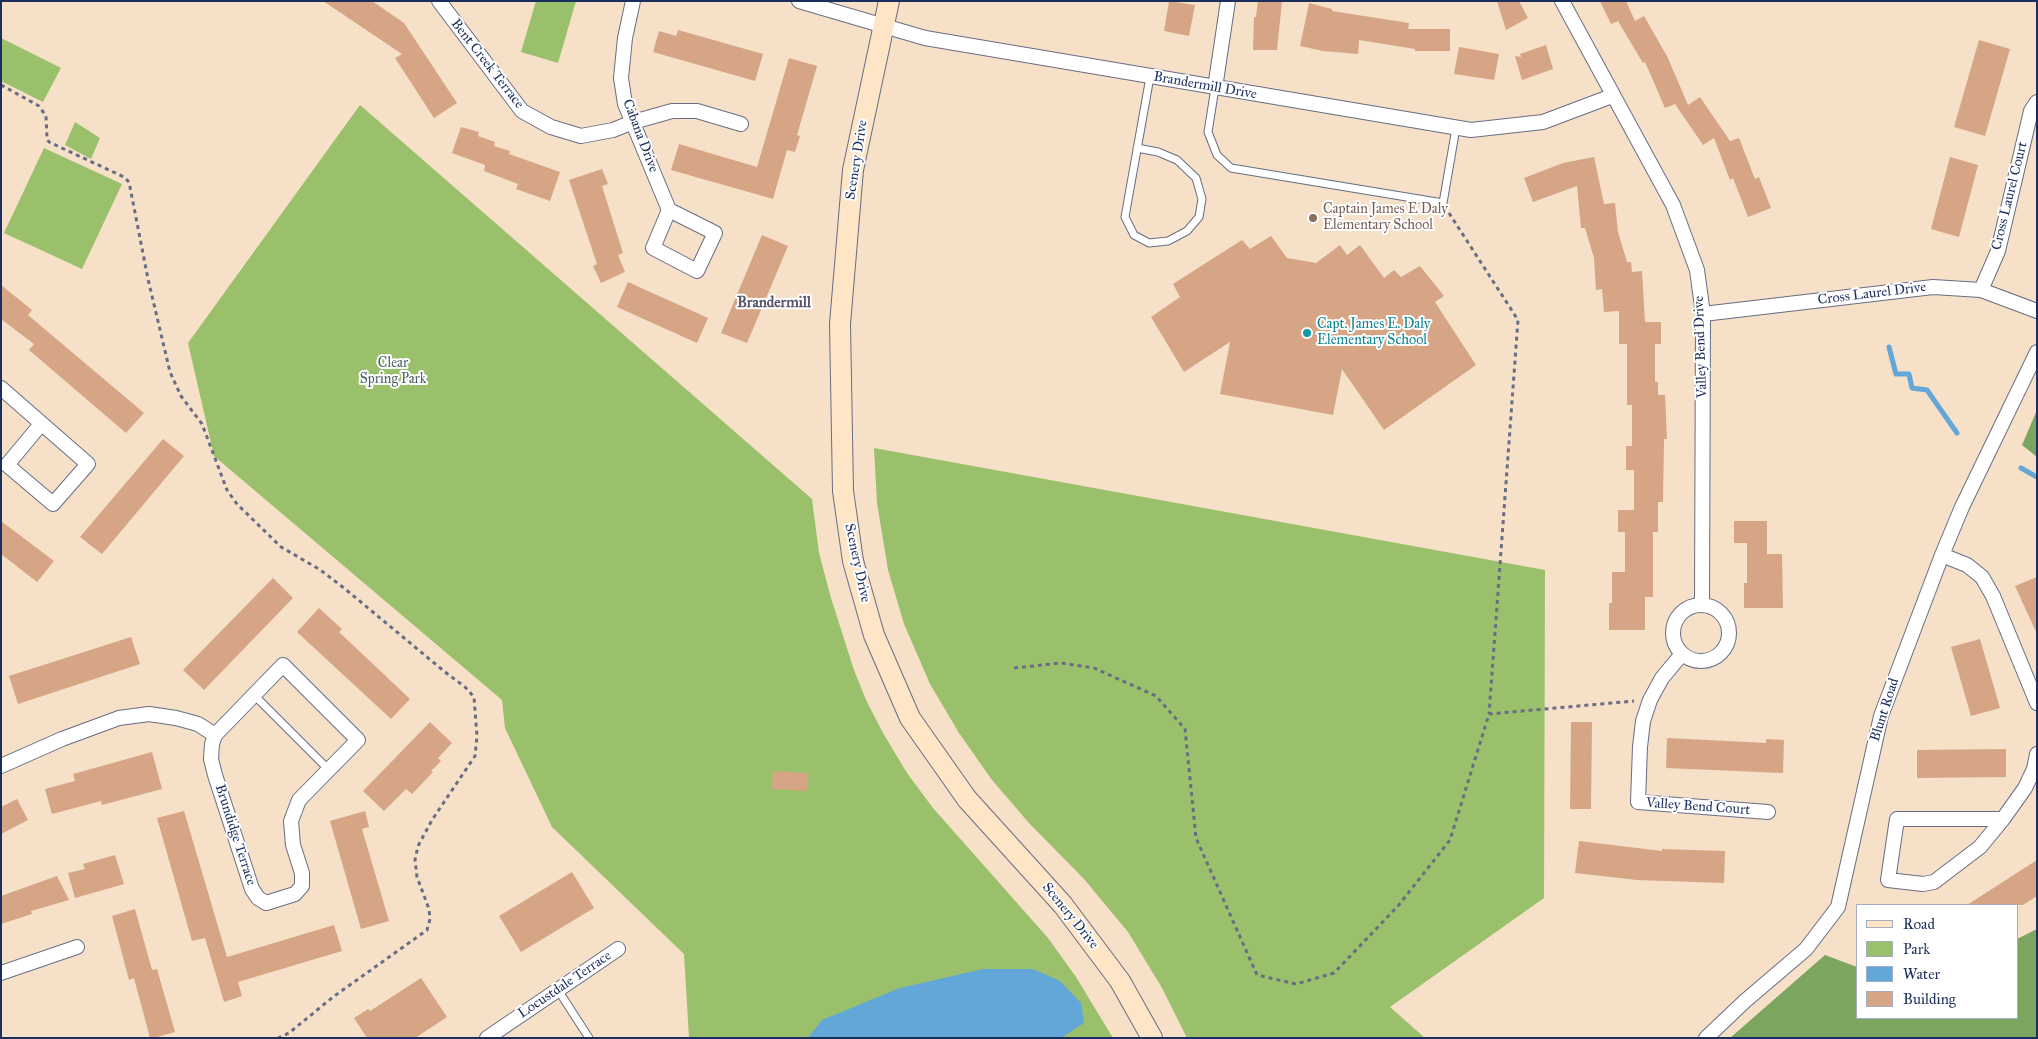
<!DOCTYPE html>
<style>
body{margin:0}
#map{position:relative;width:2038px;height:1039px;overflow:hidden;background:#f6e0c8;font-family:"IM FELL Great Primer",serif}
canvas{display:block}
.frame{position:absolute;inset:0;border:2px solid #1b2f5e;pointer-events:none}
.legend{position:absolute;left:1856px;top:904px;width:162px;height:115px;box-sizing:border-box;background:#fff;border:1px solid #a4acbf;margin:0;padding:6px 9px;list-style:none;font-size:15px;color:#1b2f5e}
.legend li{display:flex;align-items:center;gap:10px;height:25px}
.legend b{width:25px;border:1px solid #a4acbf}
</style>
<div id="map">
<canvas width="2038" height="1039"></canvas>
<div class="frame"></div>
<ul class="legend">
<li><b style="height:6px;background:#fde5c5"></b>Road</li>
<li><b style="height:14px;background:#9bc06b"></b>Park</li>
<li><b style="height:14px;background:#63a7d8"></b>Water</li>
<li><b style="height:14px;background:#d5a585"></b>Building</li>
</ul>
</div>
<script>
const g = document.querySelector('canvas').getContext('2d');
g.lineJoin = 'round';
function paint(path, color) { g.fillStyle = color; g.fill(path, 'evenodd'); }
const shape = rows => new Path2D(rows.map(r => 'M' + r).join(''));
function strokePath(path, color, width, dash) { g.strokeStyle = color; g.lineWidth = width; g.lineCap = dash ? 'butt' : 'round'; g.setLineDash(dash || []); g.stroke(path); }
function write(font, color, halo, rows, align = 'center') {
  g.font = font + ' "IM FELL Great Primer",serif'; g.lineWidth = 4; g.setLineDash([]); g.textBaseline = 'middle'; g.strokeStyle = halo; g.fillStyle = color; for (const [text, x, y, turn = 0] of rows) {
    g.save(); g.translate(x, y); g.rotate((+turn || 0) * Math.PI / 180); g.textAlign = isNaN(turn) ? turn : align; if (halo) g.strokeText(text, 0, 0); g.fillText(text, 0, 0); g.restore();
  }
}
paint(shape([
 [536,1,576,1,558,63,521,52],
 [1,38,61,68,43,102,1,81],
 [360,105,812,499,819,553,831,598,854,670,866,700,883,733,907,773,933,808,1048,938,1076,977,1113,1038,689,1038,684,954,552,827,505,728,502,700,214,456,188,343],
 [75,122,100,138,91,159,65,145],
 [44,148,122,184,82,269,4,233],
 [874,448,1545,570,1544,898,1390,1007,1425,1038,1187,1038,1162,988,1128,932,1084,879,1029,823,992,780,959,733,930,684,904,624,888,570,877,503]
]), '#9bc06b');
paint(shape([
 [2037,410,2037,457,2022,445],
 [2037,929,2037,1038,1730,1038,1825,955,1857,967,1857,1018,2017,1018,2017,939]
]), '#7ca65f');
paint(shape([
 [983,969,1033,969,1060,981,1081,1003,1084,1023,1061,1038,808,1038,822,1020,900,988]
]), '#63a7d8');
strokePath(shape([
 [1889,347,1896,374,1909,374,1912,388,1927,390,1957,433],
 [2021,468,2037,477]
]), '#63a7d8', 5);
paint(shape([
 [323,1,372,1,404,23,457,103,434,118,395,58,402,54],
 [1169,1,1195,5,1189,36,1164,31],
 [1258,1,1282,1,1277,50,1253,50,1254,17,1256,17],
 [1497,1,1519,1,1528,18,1506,30],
 [1600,1,1626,1,1635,21,1644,16,1667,56,1688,105,1700,97,1730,141,1739,138,1755,179,1759,177,1771,208,1748,217,1733,178,1730,180,1714,138,1703,145,1675,104,1665,108,1645,62,1643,63,1618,21,1611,24],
 [1309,3,1332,9,1332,11,1409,23,1408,29,1450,29,1450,51,1415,51,1415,49,1359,40,1358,54,1323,51,1300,46],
 [678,30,763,54,755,81,653,52,659,31,676,36],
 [1979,40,2010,49,1985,136,1954,127],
 [1546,45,1553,69,1522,80,1515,56,1521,57,1520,54],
 [1459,47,1499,54,1494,80,1454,74],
 [789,58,817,66,797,135,800,136,795,152,787,150,773,199,671,170,679,144,757,167],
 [461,127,479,132,478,136,495,142,494,146,510,151,509,154,560,172,550,201,516,189,518,184,484,171,485,165,452,153],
 [1594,157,1604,204,1615,203,1618,232,1627,262,1631,262,1632,272,1642,271,1645,322,1661,322,1661,344,1655,344,1655,382,1658,382,1658,395,1665,395,1667,439,1664,439,1663,502,1658,502,1658,532,1653,532,1653,597,1645,597,1645,630,1609,630,1609,603,1612,603,1612,572,1625,572,1625,532,1618,532,1618,510,1634,510,1634,470,1626,470,1626,446,1632,446,1632,405,1627,405,1627,344,1619,344,1619,311,1604,312,1602,289,1596,290,1594,258,1585,228,1581,228,1577,186,1533,202,1524,178,1563,163],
 [1950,157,1978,165,1959,237,1931,229],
 [602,169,608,184,602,186,623,253,618,255,625,272,601,283,593,266,597,264,569,180],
 [762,235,788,246,747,343,721,333],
 [1271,236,1287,258,1316,263,1340,245,1347,255,1360,245,1384,278,1394,270,1401,277,1420,266,1444,296,1435,302,1476,365,1384,430,1342,369,1333,415,1220,394,1230,342,1184,372,1151,317,1180,297,1173,284,1242,240,1250,249],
 [628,282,708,318,697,343,617,307],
 [1,285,32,310,28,315,144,413,126,433,29,350,34,344,1,319],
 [163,439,184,456,102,554,80,537],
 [1,521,54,561,37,582,1,554],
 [1734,521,1767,521,1767,554,1782,554,1783,608,1744,608,1744,583,1747,583,1747,543,1734,543],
 [2037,577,2037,634,2015,586],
 [273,578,293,598,204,690,183,670],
 [319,608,342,629,339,632,410,699,391,719,297,632],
 [131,637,140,664,18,704,9,676],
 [1980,639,2000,708,1971,716,1951,647],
 [430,722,452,743,438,758,441,761,431,771,433,772,412,794,406,789,384,811,363,791],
 [1571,722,1592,722,1591,809,1570,809],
 [1667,738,1766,743,1766,739,1784,740,1783,773,1666,768],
 [2006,749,2006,777,1917,778,1917,750],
 [152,752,162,789,102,805,101,801,52,814,45,789,75,781,73,774],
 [773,771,808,773,807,791,772,789],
 [17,799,28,820,1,834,1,807],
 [184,811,227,957,334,925,342,951,238,982,242,996,224,1002,205,938,192,941,157,818],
 [365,811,369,827,362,829,389,921,361,929,330,821],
 [1579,841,1662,851,1662,849,1725,851,1724,883,1637,880,1575,873],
 [115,855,124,884,75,898,68,873,85,869,83,864],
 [2037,860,2037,896,2023,905,1967,905],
 [572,872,594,908,521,952,499,916],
 [57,876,69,900,31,911,32,914,1,924,1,896],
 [135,909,152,970,157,969,175,1032,154,1038,150,1038,134,978,129,980,112,916],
 [421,978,447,1017,415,1038,367,1038,354,1018,368,1009,370,1011]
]), '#d5a585');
const lane = shape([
 [1215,88,1208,132,1217,155,1231,168,1443,203,1456,128],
 [1137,148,1158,152,1177,160,1196,178,1202,199,1199,217,1187,231,1168,241,1149,243,1134,235,1125,217,1128,200,1150,77],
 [254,695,329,770],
 [558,990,589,1038]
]);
const street = shape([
 [439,1,522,111,551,127,581,136,613,130,633,122,672,111,697,111,741,124],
 [633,1,625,38,621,78,625,104,669,210,715,233,697,271,653,248,669,210],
 [799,1,925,38,1471,130,1543,122,1612,96],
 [1562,1,1673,205,1697,270,1703,314,1702,605],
 [1215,88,1228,1],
 [1981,290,1998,251,2031,111,2037,102],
 [1703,314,1933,287,1981,290,2037,311],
 [1,388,88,464,53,504,7,465,41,424],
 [1942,555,1967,565,1982,577,1993,596,2037,703],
 '1673 633a28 28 0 1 1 56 0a28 28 0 1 1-56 0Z',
 [1682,654,1662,678,1650,700,1643,721,1640,747,1638,802,1768,812],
 [283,665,358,740,299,800,291,821,293,845,302,873,302,886,295,894,266,903,258,898,252,889,215,775,211,759,212,744,215,735,283,665],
 [1,766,62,739,119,718,149,714,176,718,198,724,215,735],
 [2003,819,1897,819,1888,880,1923,884,1934,882,1980,847,2003,819,2025,788,2034,769,2037,754],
 [1,973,77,947],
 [487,1038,618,949],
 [1706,1038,1745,1001,1806,949,1838,907,1881,716,1942,555,1962,507,2037,352]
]);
const secondary = shape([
 [889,1,853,170,840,324,843,491,853,561,874,635,910,718,967,799,1063,905,1120,981,1152,1038]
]);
strokePath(lane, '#686d83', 9);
strokePath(street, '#686d83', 16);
strokePath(secondary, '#686d83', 22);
strokePath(shape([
 [1,85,39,106,46,116,47,139,49,142,124,177,129,182,148,279,170,372,181,396,202,424,227,490,237,504,281,547,319,569,344,588,445,672,465,687,474,697,477,736,475,756,432,820,418,846,415,860,417,877,429,909,430,919,427,930,333,997,289,1033,278,1038],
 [1449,213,1518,320,1489,714],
 [1014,668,1061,663,1094,668,1156,696,1185,729,1196,838,1257,975,1296,984,1334,973,1398,906,1450,840,1489,714,1634,701]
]), '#686d83', 3, [4, 4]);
strokePath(lane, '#fff', 7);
strokePath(street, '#fff', 14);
strokePath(secondary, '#fde5c5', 20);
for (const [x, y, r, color] of [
 [1313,218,5,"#8d6e63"],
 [1307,333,5,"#0f9aa8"]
]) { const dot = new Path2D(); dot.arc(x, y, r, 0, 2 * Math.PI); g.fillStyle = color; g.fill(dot); strokePath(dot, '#fff', 2); }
write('14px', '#1b2f5e', '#fff', [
 ["Bent Creek Terrace",487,64,52],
 ["Brandermill Drive",1205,86,10],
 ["Cabana Drive",640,136,69],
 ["Scenery Drive",857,160,-81],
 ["Cross Laurel Court",2010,196,-76],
 ["Cross Laurel Drive",1872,294,-7],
 ["Valley Bend Drive",1701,347,-92],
 ["Scenery Drive",857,563,78],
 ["Blunt Road",1885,710,-72],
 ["Valley Bend Court",1698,807,4],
 ["Brundidge Terrace",235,835,72],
 ["Scenery Drive",1070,916,51],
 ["Locustdale Terrace",565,985,-34]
]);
write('14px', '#785e54', '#fff', [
 ["Captain James E Daly",1323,210],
 ["Elementary School",1323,226]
], 'left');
write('14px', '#0d838f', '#fff', [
 ["Capt. James E. Daly",1317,325],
 ["Elementary School",1317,341]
], 'left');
write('14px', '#486263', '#fff', [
 ["Clear",393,364],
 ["Spring Park",393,380]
]);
write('bold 15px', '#5c586c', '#fff', [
 ["Brandermill",774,303]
]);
</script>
